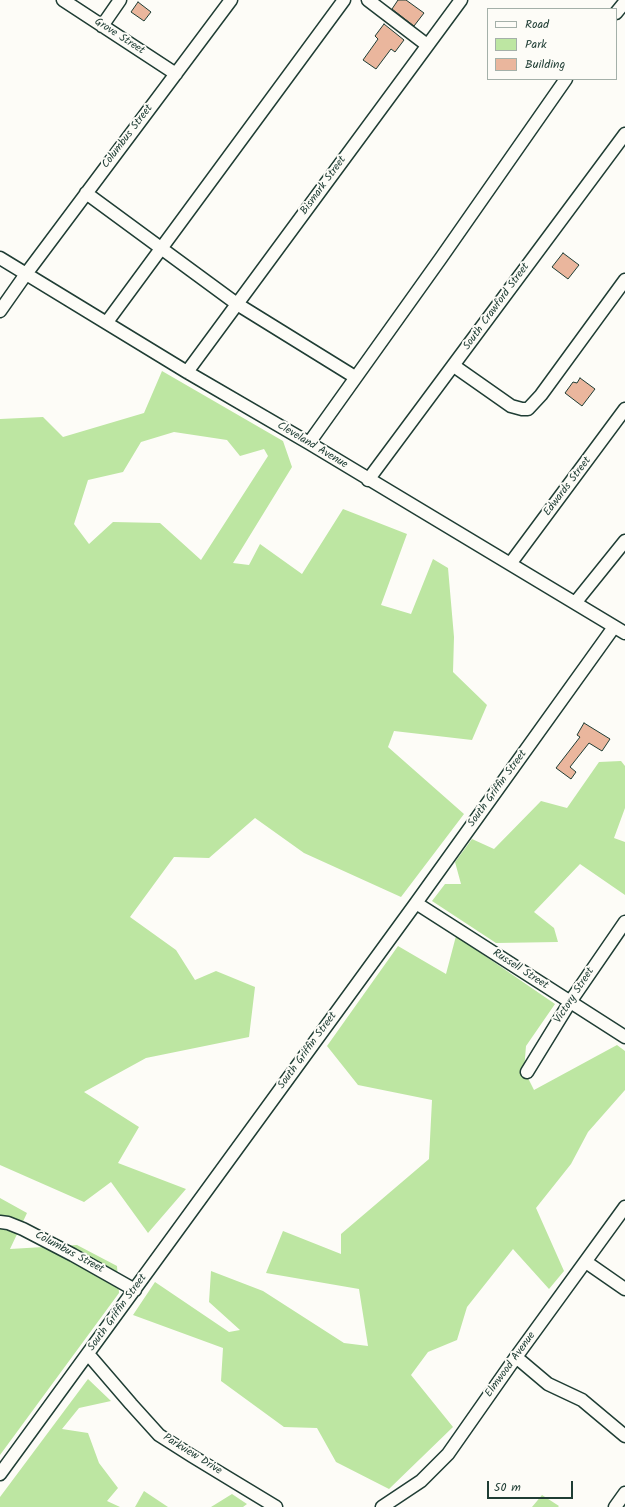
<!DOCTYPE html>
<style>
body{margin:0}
#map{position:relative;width:625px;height:1507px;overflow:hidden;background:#fdfcf7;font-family:Kalam,sans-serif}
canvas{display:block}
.legend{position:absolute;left:487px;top:8px;width:130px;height:72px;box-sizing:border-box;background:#fdfcf7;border:1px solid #a4b0a9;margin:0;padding:5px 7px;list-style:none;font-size:12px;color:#1f3d34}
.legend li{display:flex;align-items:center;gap:8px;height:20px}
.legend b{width:20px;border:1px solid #a4b0a9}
.scale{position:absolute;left:487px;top:1481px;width:86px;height:18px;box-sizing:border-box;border:2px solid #1f3d34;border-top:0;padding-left:5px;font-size:12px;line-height:14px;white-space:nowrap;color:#1f3d34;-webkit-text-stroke:3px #fdfcf7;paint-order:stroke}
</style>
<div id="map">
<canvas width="625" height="1507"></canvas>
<ul class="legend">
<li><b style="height:5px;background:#fdfcf7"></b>Road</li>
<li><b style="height:11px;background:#bde6a2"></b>Park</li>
<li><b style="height:11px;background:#eab69d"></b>Building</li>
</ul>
<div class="scale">50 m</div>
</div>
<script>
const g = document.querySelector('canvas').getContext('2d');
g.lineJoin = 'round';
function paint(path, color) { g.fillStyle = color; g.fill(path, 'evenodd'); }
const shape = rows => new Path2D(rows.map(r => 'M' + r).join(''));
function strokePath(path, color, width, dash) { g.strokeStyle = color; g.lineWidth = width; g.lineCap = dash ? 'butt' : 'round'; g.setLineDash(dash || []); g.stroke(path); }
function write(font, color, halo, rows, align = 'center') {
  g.font = font + ' Kalam,sans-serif'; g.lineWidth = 4; g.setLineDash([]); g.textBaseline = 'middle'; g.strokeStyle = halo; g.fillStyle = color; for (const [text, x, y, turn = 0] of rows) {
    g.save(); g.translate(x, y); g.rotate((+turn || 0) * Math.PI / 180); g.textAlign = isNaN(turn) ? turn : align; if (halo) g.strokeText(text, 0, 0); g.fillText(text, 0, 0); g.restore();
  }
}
paint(shape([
 [162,371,283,441,292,467,233,563,249,565,260,544,302,574,343,509,407,534,381,605,411,614,433,559,448,568,454,637,453,672,487,705,472,740,394,731,388,747,464,814,401,897,304,853,255,818,209,858,174,857,130,917,176,950,195,980,216,971,255,987,249,1037,146,1058,84,1092,139,1127,118,1163,186,1189,148,1233,111,1182,84,1202,0,1165,0,419,43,417,63,437,144,413],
 [174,432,227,440,240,456,264,449,268,456,201,560,160,523,113,522,89,544,74,524,88,480,123,472,141,442],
 [621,761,625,766,625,808,614,838,625,842,625,895,580,864,534,912,554,928,558,942,496,943,432,901,445,884,461,884,455,862,472,839,494,849,541,801,567,808,599,762],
 [456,936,555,1004,526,1046,524,1070,534,1090,617,1045,625,1051,625,1090,588,1132,571,1164,536,1208,564,1271,549,1289,513,1249,467,1307,457,1340,428,1352,411,1375,453,1427,389,1489,336,1462,317,1428,284,1427,221,1381,223,1348,133,1315,155,1282,229,1332,240,1330,209,1302,211,1271,263,1291,344,1343,368,1346,359,1289,266,1273,283,1231,341,1254,341,1234,429,1159,432,1100,358,1085,327,1046,398,946,446,974],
 [0,1198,27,1213,10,1249,77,1245,117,1266,119,1293,0,1455],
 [88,1379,111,1401,79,1408,62,1429,88,1433,99,1463,118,1488,107,1501,120,1507,0,1507,0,1497],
 [144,1491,168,1507,135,1507],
 [232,1494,247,1504,243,1507,211,1507],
 [542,1495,559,1506,558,1507,532,1507]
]), '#bde6a2');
const building = shape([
 [398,0,406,0,424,13,414,26,392,9,398,0],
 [138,2,151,12,144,21,131,12,138,2],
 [384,24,404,40,395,52,391,49,376,69,363,60,378,39,375,36,384,24],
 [563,253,579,265,568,279,552,267,563,253],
 [580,378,595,389,582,406,565,393,573,382,577,383,580,378],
 [584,723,610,739,602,751,589,743,570,767,576,772,571,779,556,768,580,737,577,735,584,723]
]);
paint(building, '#eab69d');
strokePath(building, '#1f3d34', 1);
const minor = shape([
 [63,0,176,74],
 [368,0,427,45],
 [616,13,625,2],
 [102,26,120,0],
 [86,193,237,304,355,377],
 [0,258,187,372,309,443,625,633],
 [0,311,26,274,231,0],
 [107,322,344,0],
 [454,366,511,406,522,409,528,409,541,395,625,280],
 [187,372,461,0],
 [309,443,441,258,566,79],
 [368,480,625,134],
 [510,564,625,409],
 [575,603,625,541],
 [416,903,625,1037],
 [527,1072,570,1002,625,922],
 [0,1222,8,1223,23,1229,73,1255,135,1290],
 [586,1262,625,1289],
 [88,1354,131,1404,159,1435,192,1456,276,1507],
 [516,1357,548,1384,582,1400,625,1436],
 [0,1474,416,903,614,627],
 [382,1507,421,1481,448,1454,516,1357,625,1207],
 [615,1507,625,1493]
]);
strokePath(minor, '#1f3d34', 15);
strokePath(minor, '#fdfcf7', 12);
write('11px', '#1f3d34', '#fdfcf7', [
 ["Grove Street",119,37,33],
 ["Columbus Street",128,137,-53],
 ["Bismark Street",324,186,-54],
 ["South Crawford Street",497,307,-54],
 ["Cleveland Avenue",312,446,31],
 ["Edwards Street",568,487,-53],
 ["South Griffin Street",498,789,-54],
 ["Russell Street",520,970,33],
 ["Victory Street",575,996,-57],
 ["South Griffin Street",308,1051,-54],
 ["Columbus Street",69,1253,28],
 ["South Griffin Street",118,1313,-54],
 ["Elmwood Avenue",511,1365,-54],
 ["Parkview Drive",192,1455,32]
]);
</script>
